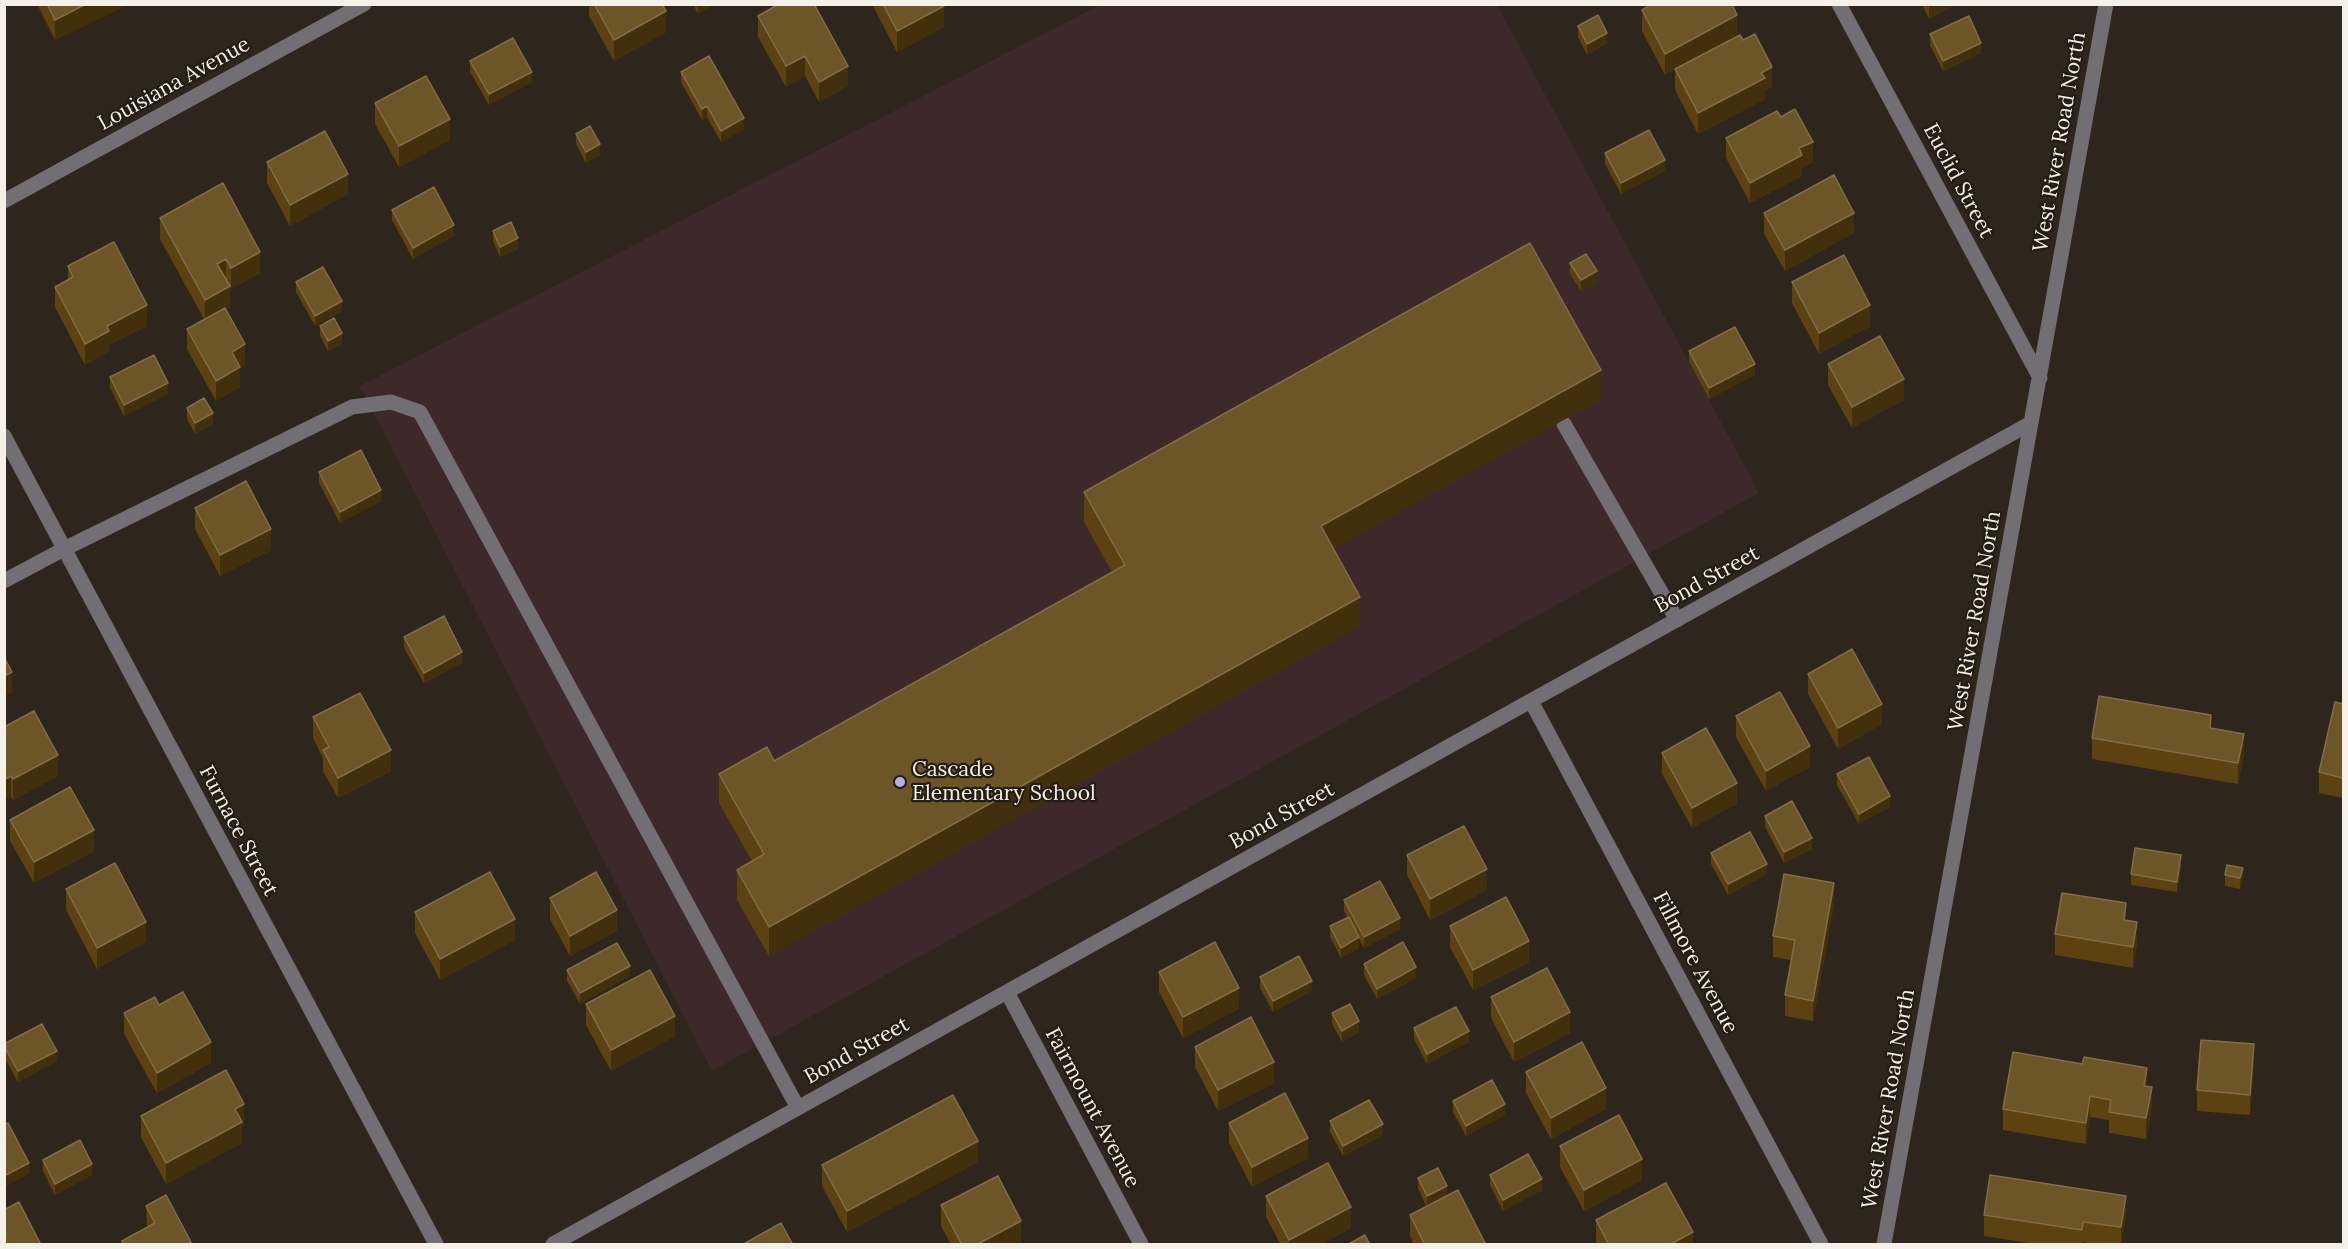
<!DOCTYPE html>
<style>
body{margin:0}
#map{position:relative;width:2348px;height:1249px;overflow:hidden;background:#2e261c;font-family:Lora,serif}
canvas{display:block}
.frame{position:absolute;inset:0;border:6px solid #f5f0e8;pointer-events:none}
</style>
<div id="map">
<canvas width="2348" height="1249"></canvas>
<div class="frame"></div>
</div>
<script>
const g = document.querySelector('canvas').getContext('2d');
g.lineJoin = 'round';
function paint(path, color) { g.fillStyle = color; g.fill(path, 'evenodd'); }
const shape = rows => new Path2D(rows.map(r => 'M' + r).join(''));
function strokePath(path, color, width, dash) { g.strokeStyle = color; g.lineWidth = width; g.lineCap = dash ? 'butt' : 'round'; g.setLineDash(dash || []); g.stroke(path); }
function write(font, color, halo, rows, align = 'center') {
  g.font = font + ' Lora,serif'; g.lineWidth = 4.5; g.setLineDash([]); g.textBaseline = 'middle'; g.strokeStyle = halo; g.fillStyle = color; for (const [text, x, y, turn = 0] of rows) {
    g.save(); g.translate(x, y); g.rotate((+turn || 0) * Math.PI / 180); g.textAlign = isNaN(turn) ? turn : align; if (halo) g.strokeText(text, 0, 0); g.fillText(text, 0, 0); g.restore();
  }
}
paint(shape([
 [1100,5,1497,5,1759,493,712,1071,360,386]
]), '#3d2929');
strokePath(shape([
 [1839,4,2040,378],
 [4,201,364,4],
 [1564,424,1677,620],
 [4,436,436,1244],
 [4,581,64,549,352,407,391,402,420,412,798,1108],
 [1531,701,1821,1244],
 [1007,992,1141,1244],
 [553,1244,2031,423],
 [1884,1244,2106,4]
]), '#716e74', 15);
paint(shape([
 [37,4,121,4,121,8,55,40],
 [589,4,662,4,666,32,614,61,589,16],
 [693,4,715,4,698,14],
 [872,4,943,4,944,27,897,52],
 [1922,4,1956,4,1929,19],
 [1642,10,1737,36,1696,58,1772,87,1765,91,1765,99,1698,134,1675,90,1675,69,1665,75,1642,31],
 [758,16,848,86,819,102,805,76,786,87,758,37],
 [1578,26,1607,43,1587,55,1578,37],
 [1930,34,1981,53,1943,71,1930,45],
 [470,61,532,82,489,105,470,72],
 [681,72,744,129,721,142,707,117,702,120,681,82],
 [375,103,450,140,399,167,375,124],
 [1781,117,1813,162,1802,168,1802,176,1750,203,1726,158,1726,138],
 [576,134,600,155,586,163,576,144],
 [1605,153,1665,171,1621,194,1605,164],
 [267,162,348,194,290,226,267,183],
 [392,210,454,236,413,259,392,220],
 [1764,213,1854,233,1785,271,1764,234],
 [160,218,260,273,231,289,230,287,230,307,226,309,245,365,240,368,240,387,216,401,187,349,187,329,204,319,160,239],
 [493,231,518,249,500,257,493,241],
 [1570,263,1597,282,1581,291,1570,274],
 [68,266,147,326,109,345,109,351,85,365,55,307,55,287,68,280],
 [296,282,342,311,315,326,296,292],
 [1792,282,1870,326,1819,354,1792,303],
 [320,326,342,344,328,351,320,336],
 [1689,351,1755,375,1709,399,1689,362],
 [1828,364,1904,400,1852,428,1828,385],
 [110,377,168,394,124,416,110,388],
 [1601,399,1333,549,1360,626,769,956,737,900,737,870,752,861,719,803,719,774,774,761,1112,572,1084,522,1084,492],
 [187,408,213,424,195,434,187,419],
 [319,472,381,501,340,523,319,483],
 [195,508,271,550,220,576,195,529],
 [404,637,462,663,424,683,404,648],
 [1808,674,1882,724,1838,749,1808,694],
 [2343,704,2343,798,2319,793,2319,772],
 [1736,716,1810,767,1766,791,1736,737],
 [313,717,391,771,338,798,323,771,323,758,313,738],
 [4,727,58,776,13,800,11,797],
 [2211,728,2244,754,2238,784,2092,759,2092,738],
 [1662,753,1737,804,1692,828,1662,774],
 [1837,774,1890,807,1859,824,1837,785],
 [1765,816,1812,849,1784,863,1765,827],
 [10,820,94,851,34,883,10,841],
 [1711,853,1767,874,1728,895,1711,864],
 [1407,855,1487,890,1430,920,1407,875],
 [2181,865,2177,892,2131,885,2131,874],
 [2225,875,2243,879,2240,889,2225,886],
 [66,889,146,942,97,969,66,910],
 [550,898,617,931,570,956,550,919],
 [1344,900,1400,929,1364,948,1359,939,1359,948,1341,958,1330,937,1330,926,1347,917,1344,911],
 [1834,904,1813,1021,1785,1016,1785,995,1791,960,1773,957,1773,936],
 [415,912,515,940,440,980,415,933],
 [2126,920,2137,943,2133,968,2055,955,2055,934],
 [1450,926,1529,962,1473,990,1450,947],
 [1364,964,1416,978,1377,999,1364,975],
 [567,970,630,976,580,1004,567,981],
 [1159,972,1239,1009,1183,1038,1159,992],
 [1260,977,1312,991,1273,1012,1260,988],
 [1491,997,1570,1033,1514,1062,1491,1018],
 [586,1004,675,1036,611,1071,586,1025],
 [159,1005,211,1063,157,1093,124,1034,124,1013],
 [1332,1013,1359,1032,1342,1042,1332,1024],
 [1414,1028,1469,1042,1427,1064,1414,1039],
 [4,1044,57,1061,18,1082,4,1057],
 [1195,1047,1274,1083,1218,1111,1195,1067],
 [2254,1064,2250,1115,2197,1111,2197,1090],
 [1526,1072,1606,1109,1551,1139,1526,1093],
 [2147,1087,2152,1108,2146,1139,2109,1133,2109,1120,2090,1117,2086,1144,2003,1130,2003,1109],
 [1453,1101,1505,1115,1466,1136,1453,1112],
 [141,1116,244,1125,242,1126,242,1143,166,1184,141,1137],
 [1330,1121,1383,1135,1343,1156,1330,1132],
 [1229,1123,1308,1158,1252,1187,1229,1143],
 [1560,1146,1642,1180,1584,1211,1560,1167],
 [43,1160,92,1175,55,1195,43,1171],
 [978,1162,847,1232,822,1186,822,1165],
 [1490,1175,1542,1190,1503,1211,1490,1185],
 [1418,1178,1447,1196,1486,1245,1414,1245,1410,1236,1410,1215,1426,1206,1418,1188],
 [1266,1196,1351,1228,1320,1245,1281,1245,1266,1217],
 [941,1205,1021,1242,1016,1245,951,1245,941,1226],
 [146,1206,191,1245,122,1245,122,1241,147,1227],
 [1984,1215,2126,1217,2121,1245,2098,1245,2083,1242,2082,1245,2041,1245,1984,1236],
 [1596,1220,1693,1245,1598,1245,1596,1241]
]), '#5c4210');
paint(shape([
 [86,4,121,4,121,8,55,40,55,20],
 [698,4,715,4,698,14],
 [1929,4,1956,4,1929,19],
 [944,6,944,27,897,52,897,31],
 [666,11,666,32,614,61,614,40],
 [1737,15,1737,36,1665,75,1665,54],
 [1607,33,1607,43,1587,55,1587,44],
 [1981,43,1981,53,1943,71,1943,61],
 [805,56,805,76,786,87,786,66],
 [848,66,848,86,819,102,819,82],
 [1772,67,1772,87,1765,91,1765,99,1698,134,1698,113],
 [532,72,532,82,489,105,489,94],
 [707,106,707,117,702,120,702,109],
 [744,118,744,129,721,142,721,131],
 [450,119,450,140,399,167,399,146],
 [1813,142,1813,162,1802,168,1802,176,1750,203,1750,183,1799,148],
 [600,144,600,155,586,163,586,152],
 [1665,160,1665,171,1621,194,1621,183],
 [348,174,348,194,290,226,290,205],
 [1854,213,1854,233,1785,271,1785,250],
 [454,225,454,236,413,259,413,248],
 [518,238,518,249,500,257,500,247],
 [260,252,260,273,231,289,231,268],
 [226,259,226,280,217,264],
 [1597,271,1597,282,1581,291,1581,280],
 [230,286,230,307,205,321,205,300],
 [342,301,342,311,315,326,315,316],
 [147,305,147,326,109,345,109,351,85,365,85,344,107,326],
 [1870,305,1870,326,1819,354,1819,333],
 [342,333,342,344,328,351,328,341],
 [245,344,245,365,240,368,240,387,216,401,216,381,232,352],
 [1755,364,1755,375,1709,399,1709,388],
 [1601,370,1601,399,1321,556,1321,526],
 [1904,379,1904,400,1852,428,1852,407],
 [168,383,168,394,124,416,124,405],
 [213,413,213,424,195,434,195,423],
 [381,490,381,501,340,523,340,512],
 [271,529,271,550,220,576,220,555],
 [1360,597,1360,626,769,956,769,927],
 [462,652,462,663,424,683,424,673],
 [12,672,12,692,4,697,4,676],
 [1882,704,1882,724,1838,749,1838,728],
 [2244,734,2244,754,2238,784,2238,763],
 [1810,746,1810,767,1766,791,1766,771],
 [391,750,391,771,338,798,338,778],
 [58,755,58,776,13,800,13,779],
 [11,776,11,797,4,800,4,780],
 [1737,783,1737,804,1692,828,1692,808],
 [1890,796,1890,807,1859,824,1859,814],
 [94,830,94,851,34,883,34,862],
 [1812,838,1812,849,1784,863,1784,852],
 [2181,855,2181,865,2177,892,2177,882],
 [1767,864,1767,874,1728,895,1728,884],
 [2243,868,2243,879,2240,889,2240,878],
 [1487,869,1487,890,1430,920,1430,899],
 [1834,883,1834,904,1813,1021,1813,1001],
 [2126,903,2126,924,2124,920],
 [617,910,617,931,570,956,570,936],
 [1400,918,1400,929,1364,948,1364,937],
 [515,919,515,940,440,980,440,959],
 [146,922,146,942,97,969,97,948],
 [2137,922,2137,943,2133,968,2133,947],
 [1359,937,1359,948,1341,958,1341,948],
 [1529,941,1529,962,1473,990,1473,970],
 [630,966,630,976,580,1004,580,993],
 [1416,967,1416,978,1377,999,1377,989],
 [1312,981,1312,991,1273,1012,1273,1001],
 [1239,988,1239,1009,1183,1038,1183,1017],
 [1570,1012,1570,1033,1514,1062,1514,1042],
 [675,1016,675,1036,611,1071,611,1050],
 [1359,1021,1359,1032,1342,1042,1342,1031],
 [1469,1031,1469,1042,1427,1064,1427,1054],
 [211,1042,211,1063,157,1093,157,1073],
 [2254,1044,2254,1064,2250,1115,2250,1095],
 [57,1051,57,1061,18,1082,18,1071],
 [1274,1062,1274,1083,1218,1111,1218,1090],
 [2147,1068,2147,1088,2144,1086],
 [2152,1087,2152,1108,2146,1139,2146,1118],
 [1606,1088,1606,1109,1551,1139,1551,1118],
 [2090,1096,2090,1117,2086,1144,2086,1123],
 [244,1104,244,1125,242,1126,242,1143,166,1184,166,1163,235,1109],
 [1505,1104,1505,1115,1466,1136,1466,1126],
 [1383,1124,1383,1135,1343,1156,1343,1146],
 [1308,1138,1308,1158,1252,1187,1252,1167],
 [978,1141,978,1162,847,1232,847,1211],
 [1642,1159,1642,1180,1584,1211,1584,1190],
 [29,1163,29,1174,4,1187,4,1176],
 [92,1164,92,1175,55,1195,55,1184],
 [1542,1179,1542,1190,1503,1211,1503,1200],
 [1447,1186,1447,1197,1427,1207,1427,1196],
 [2126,1196,2126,1217,2121,1245,2121,1227],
 [1351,1207,1351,1228,1320,1245,1289,1245,1289,1240],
 [1021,1221,1021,1242,1016,1245,976,1245],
 [1693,1232,1693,1245,1669,1245]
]), '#422f0b');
const building = shape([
 [47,4,86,4,55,20,47,4],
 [594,4,662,4,666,11,614,40,594,4],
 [779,4,814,4,848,66,819,82,805,56,786,66,758,16,779,4],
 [883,4,943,4,944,6,897,31,883,4],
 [1651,4,1732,4,1737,15,1665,54,1642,10,1651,4],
 [1598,15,1607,33,1587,44,1578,26,1598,15],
 [1969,16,1981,43,1943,61,1930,34,1969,16],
 [1755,34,1772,67,1761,73,1765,78,1698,113,1675,69,1740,35,1743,40,1755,34],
 [513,38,532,72,489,94,470,61,513,38],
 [709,56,744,118,721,131,707,106,702,109,681,72,709,56],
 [426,76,450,119,399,146,375,103,426,76],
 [1795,109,1813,142,1799,148,1802,155,1750,183,1726,138,1777,111,1781,117,1795,109],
 [590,126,600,144,586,152,576,134,590,126],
 [1649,130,1665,160,1621,183,1605,153,1649,130],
 [325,131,348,174,290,205,267,162,325,131],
 [1834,175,1854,213,1785,250,1764,213,1834,175],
 [223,183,260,252,231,268,226,259,217,264,230,286,205,300,160,218,223,183],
 [434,187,454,225,413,248,392,210,434,187],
 [511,222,518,238,500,247,493,231,511,222],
 [114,242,147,305,107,326,109,331,85,344,55,287,73,277,68,266,114,242],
 [1530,243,1601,370,1321,526,1360,597,769,927,737,870,764,854,719,774,767,747,774,761,1125,565,1084,492,1530,243],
 [1586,254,1597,271,1581,280,1570,263,1586,254],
 [1844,255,1870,305,1819,333,1792,282,1844,255],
 [323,267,342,301,315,316,296,282,323,267],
 [225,308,245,344,232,352,240,367,216,381,187,329,225,308],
 [334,318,342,333,328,341,320,326,334,318],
 [1735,327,1755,364,1709,388,1689,351,1735,327],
 [1880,336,1904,379,1852,407,1828,364,1880,336],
 [154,355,168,383,124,405,110,377,154,355],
 [204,398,213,413,195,423,187,408,204,398],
 [361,450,381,490,340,512,319,472,361,450],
 [246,481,271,529,220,555,195,508,246,481],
 [444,616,462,652,424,673,404,637,444,616],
 [1852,649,1882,704,1838,728,1808,674,1852,649],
 [4,657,12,672,4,676,4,657],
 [1780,692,1810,746,1766,771,1736,716,1780,692],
 [360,693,391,750,338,778,323,750,329,747,313,717,360,693],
 [2099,696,2211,715,2210,728,2244,734,2238,763,2092,738,2099,696],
 [2335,702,2343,704,2343,778,2319,772,2335,702],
 [34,711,58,755,13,779,11,776,4,780,4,727,34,711],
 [1706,728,1737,783,1692,808,1662,753,1706,728],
 [1869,757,1890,796,1859,814,1837,774,1869,757],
 [70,787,94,830,34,862,10,820,70,787],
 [1792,801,1812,838,1784,852,1765,816,1792,801],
 [1464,826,1487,869,1430,899,1407,855,1464,826],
 [1750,832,1767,864,1728,884,1711,853,1750,832],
 [2135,848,2181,855,2177,882,2131,874,2135,848],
 [115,863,146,922,97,948,66,889,115,863],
 [2227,865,2243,868,2240,878,2225,875,2227,865],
 [490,872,515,919,440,959,415,912,490,872],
 [596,872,617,910,570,936,550,898,596,872],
 [1784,874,1834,883,1813,1001,1785,995,1795,940,1773,936,1784,874],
 [1380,881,1400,918,1364,937,1344,900,1380,881],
 [2062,893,2126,903,2124,920,2137,922,2133,947,2055,934,2062,893],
 [1506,897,1529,941,1473,970,1450,926,1506,897],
 [1349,917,1359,937,1341,948,1330,926,1349,917],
 [1215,942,1239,988,1183,1017,1159,972,1215,942],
 [1403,942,1416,967,1377,989,1364,964,1403,942],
 [617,943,630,966,580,993,567,970,617,943],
 [1299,956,1312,981,1273,1001,1260,977,1299,956],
 [1547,968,1570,1012,1514,1042,1491,997,1547,968],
 [650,970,675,1016,611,1050,586,1004,650,970],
 [183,992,211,1042,157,1073,124,1013,155,997,159,1005,183,992],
 [1350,1004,1359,1021,1342,1031,1332,1013,1350,1004],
 [1456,1007,1469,1031,1427,1054,1414,1028,1456,1007],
 [1251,1017,1274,1062,1218,1090,1195,1047,1251,1017],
 [42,1024,57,1051,18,1071,4,1046,4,1044,42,1024],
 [2201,1040,2254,1044,2250,1095,2197,1090,2201,1040],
 [1582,1042,1606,1088,1551,1118,1526,1072,1582,1042],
 [2013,1052,2082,1064,2084,1057,2147,1068,2144,1086,2152,1087,2146,1118,2109,1112,2111,1100,2090,1096,2086,1123,2003,1109,2013,1052],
 [226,1070,244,1104,235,1109,242,1122,166,1163,141,1116,226,1070],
 [1492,1080,1505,1104,1466,1126,1453,1101,1492,1080],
 [1285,1093,1308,1138,1252,1167,1229,1123,1285,1093],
 [953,1095,978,1141,847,1211,822,1165,953,1095],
 [1369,1100,1383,1124,1343,1146,1330,1121,1369,1100],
 [1619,1115,1642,1159,1584,1190,1560,1146,1619,1115],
 [8,1123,29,1163,4,1176,4,1125,8,1123],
 [80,1140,92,1164,55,1184,43,1160,80,1140],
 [1528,1154,1542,1179,1503,1200,1490,1175,1528,1154],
 [1328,1163,1351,1207,1289,1240,1266,1196,1328,1163],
 [1438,1168,1447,1186,1427,1196,1418,1178,1438,1168],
 [1990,1175,2126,1196,2121,1227,2083,1222,2082,1230,1984,1215,1990,1175],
 [998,1176,1021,1221,976,1245,962,1245,941,1205,998,1176],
 [1666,1183,1693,1232,1669,1245,1609,1245,1596,1220,1666,1183],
 [1458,1190,1486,1245,1425,1245,1410,1215,1458,1190],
 [166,1195,191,1242,185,1245,124,1245,122,1241,155,1223,146,1206,166,1195],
 [19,1202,41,1245,4,1245,4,1210,19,1202],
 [781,1223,793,1245,742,1245,781,1223],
 [1365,1235,1370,1245,1347,1245,1365,1235]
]);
paint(building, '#6c5527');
strokePath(building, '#826d46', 1.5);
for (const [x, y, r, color] of [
 [900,782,6,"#b6acf8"]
]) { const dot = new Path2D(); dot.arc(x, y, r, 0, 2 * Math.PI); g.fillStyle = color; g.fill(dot); strokePath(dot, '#241d12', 2); }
write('21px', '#f5f0e8', '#241d12', [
 ["Louisiana Avenue",174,84,-29],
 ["West River Road North",2060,142,-80],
 ["Euclid Street",1958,181,62],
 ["Bond Street",1707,580,-29],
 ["West River Road North",1975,621,-80],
 ["Bond Street",1282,816,-29],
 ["Furnace Street",238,831,62],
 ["Fillmore Avenue",1695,963,62],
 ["Bond Street",857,1051,-29],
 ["West River Road North",1889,1099,-80],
 ["Fairmount Avenue",1092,1108,62]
]);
write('21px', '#f5f0e8', '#241d12', [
 ["Cascade",912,770],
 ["Elementary School",912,794]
], 'left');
</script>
